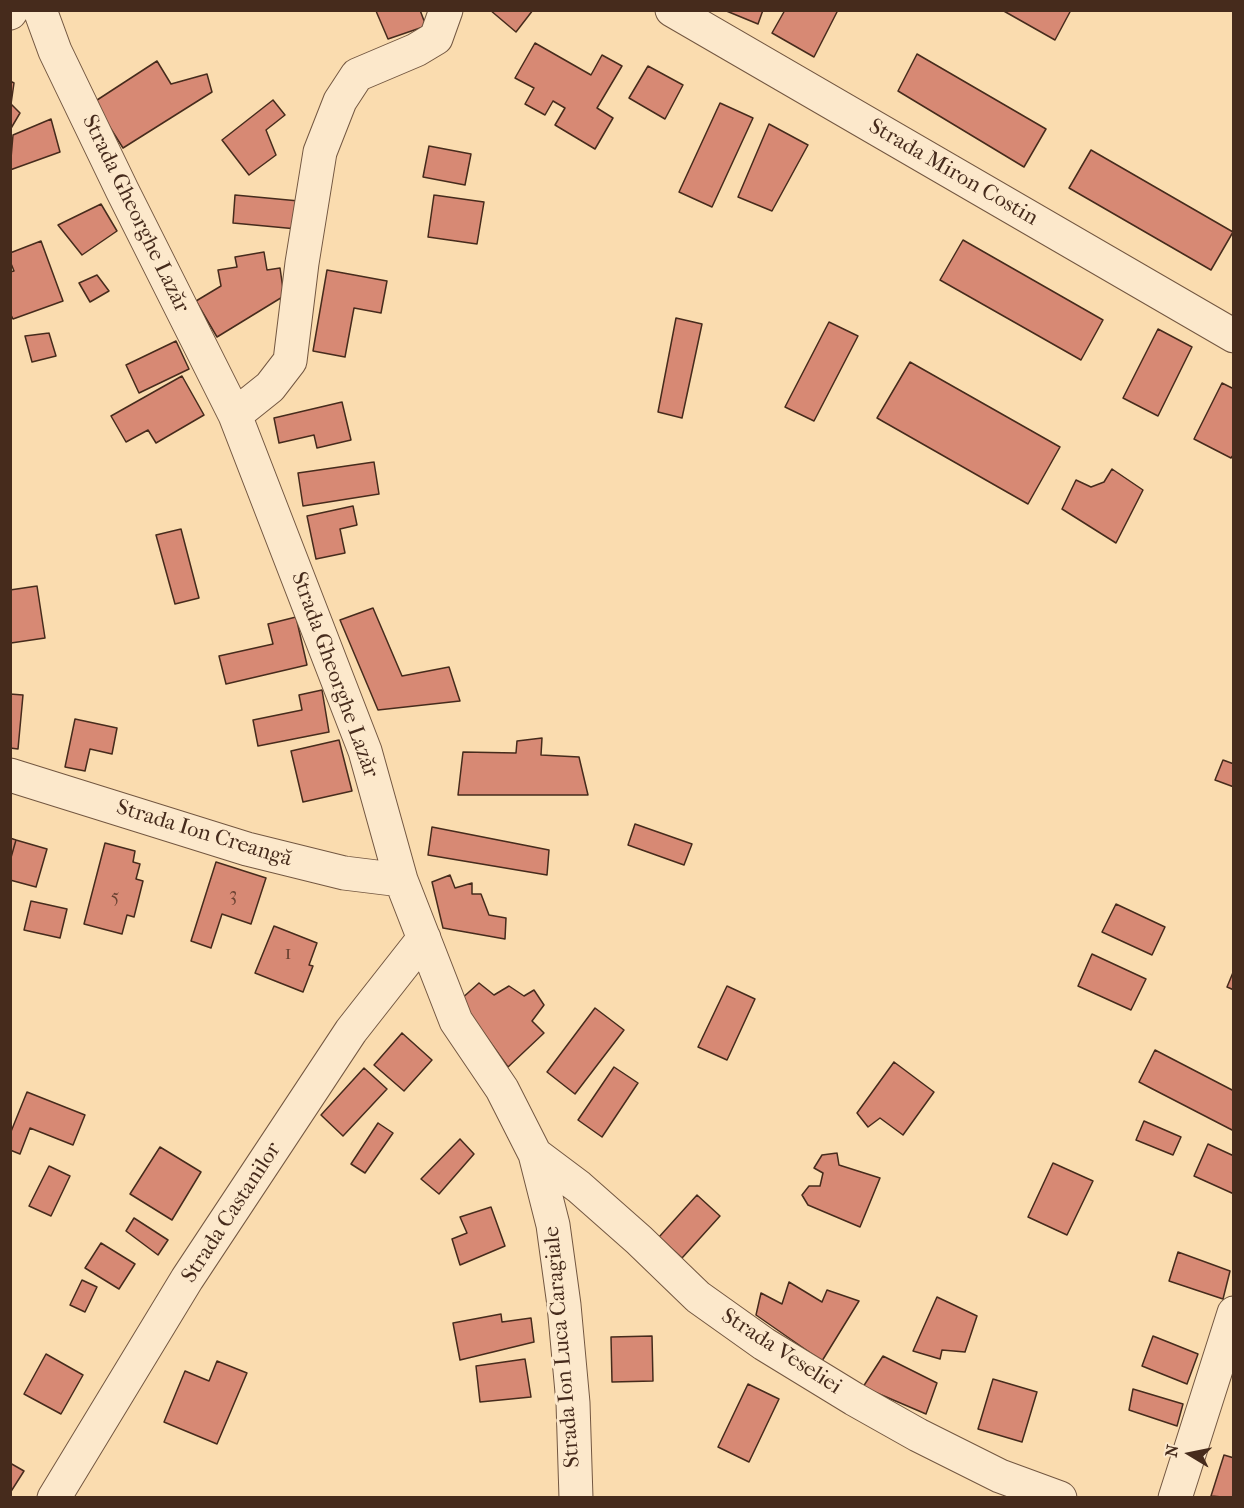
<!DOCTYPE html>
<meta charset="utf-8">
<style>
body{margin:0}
#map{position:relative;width:1244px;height:1508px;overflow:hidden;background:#fadcaf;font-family:"IM FELL French Canon",serif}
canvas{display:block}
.frame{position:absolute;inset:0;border:12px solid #462b1c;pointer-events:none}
.north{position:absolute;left:1160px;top:1424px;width:60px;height:60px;-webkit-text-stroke:4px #fce8cb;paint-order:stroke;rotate:280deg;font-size:16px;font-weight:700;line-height:24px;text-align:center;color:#462b1c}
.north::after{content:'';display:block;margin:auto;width:21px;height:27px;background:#462b1c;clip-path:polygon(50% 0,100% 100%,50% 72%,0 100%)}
</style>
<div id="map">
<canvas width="1244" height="1508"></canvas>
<div class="frame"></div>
<div class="north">N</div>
</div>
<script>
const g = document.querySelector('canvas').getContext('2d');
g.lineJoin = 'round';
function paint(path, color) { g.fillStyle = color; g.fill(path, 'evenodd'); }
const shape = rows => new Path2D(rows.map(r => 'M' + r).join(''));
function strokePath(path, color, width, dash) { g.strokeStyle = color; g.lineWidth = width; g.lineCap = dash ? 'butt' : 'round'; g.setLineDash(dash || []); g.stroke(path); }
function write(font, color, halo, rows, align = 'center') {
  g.font = font + ' "IM FELL French Canon",serif'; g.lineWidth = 6; g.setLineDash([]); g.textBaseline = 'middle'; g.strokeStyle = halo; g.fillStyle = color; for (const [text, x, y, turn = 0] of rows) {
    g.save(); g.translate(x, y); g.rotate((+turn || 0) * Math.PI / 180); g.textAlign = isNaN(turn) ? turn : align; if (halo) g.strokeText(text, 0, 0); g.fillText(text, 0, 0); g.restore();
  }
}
const building = shape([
 [420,10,426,26,388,39,376,11,420,10],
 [490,10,533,10,516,32,490,10],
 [724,10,763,10,758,24,724,10],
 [785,10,838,10,814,57,772,33,785,10],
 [1002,10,1071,10,1055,40,1002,10],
 [535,43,591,75,602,55,622,66,597,108,613,118,595,149,555,125,565,108,553,101,545,115,525,104,534,88,515,78,535,43],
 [917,54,1046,129,1024,167,898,91,917,54],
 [157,61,171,84,207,74,212,92,123,148,94,102,157,61],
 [648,66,683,85,665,119,629,98,648,66],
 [10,81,14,83,11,104,20,113,10,130,10,81],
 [273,100,285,115,266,130,276,155,249,175,222,140,273,100],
 [720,103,753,118,712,207,679,192,720,103],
 [51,119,60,152,10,170,13,135,51,119],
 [769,124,808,145,772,211,738,197,769,124],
 [429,146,471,154,465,185,423,177,429,146],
 [1091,150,1233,232,1211,270,1069,188,1091,150],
 [235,195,299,201,297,229,233,223,235,195],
 [434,195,484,202,477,244,428,237,434,195],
 [101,204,117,231,82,255,58,225,101,204],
 [963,240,1103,320,1081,360,940,280,963,240],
 [41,241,63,301,13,319,10,313,10,272,14,271,10,261,10,253,41,241],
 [264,252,267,270,280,268,284,296,217,337,196,301,221,286,218,270,237,267,235,257,264,252],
 [327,270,387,281,381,313,354,308,345,357,313,351,327,270],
 [97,275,109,291,90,302,79,283,97,275],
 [676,318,702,324,682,418,658,412,676,318],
 [829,322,858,336,814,421,785,407,829,322],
 [1158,329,1192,347,1158,416,1123,398,1158,329],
 [49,333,56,356,32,362,25,336,49,333],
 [176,341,189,369,139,393,126,365,176,341],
 [910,362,1060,447,1028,504,877,418,910,362],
 [182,376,204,415,156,443,148,430,126,442,111,416,182,376],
 [1222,383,1234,389,1234,454,1231,458,1194,439,1222,383],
 [342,402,351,440,317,448,314,435,279,443,274,418,342,402],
 [374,462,379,494,303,506,298,473,374,462],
 [1112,469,1143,490,1116,543,1062,509,1076,480,1091,487,1104,482,1112,469],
 [353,506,357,525,340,529,345,553,316,559,307,516,353,506],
 [181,529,199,598,175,604,156,535,181,529],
 [37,586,45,638,11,643,10,590,37,586],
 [373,608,402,676,449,667,460,701,378,710,340,620,373,608],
 [296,617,307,665,226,684,219,656,273,644,268,624,296,617],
 [322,690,329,732,258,746,253,720,302,710,299,695,322,690],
 [10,694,23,695,18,749,10,748,10,694],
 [75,719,117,728,112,754,90,749,85,771,65,767,75,719],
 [542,738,541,755,579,757,588,795,458,795,463,752,516,753,517,741,542,738],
 [339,740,352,791,303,802,291,751,339,740],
 [1223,760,1234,764,1234,787,1215,780,1223,760],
 [635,824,692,844,684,865,628,845,635,824],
 [432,827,549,850,547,875,428,855,432,827],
 [10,838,16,840,10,861,10,838],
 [16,840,47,849,36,887,10,880,10,861,16,840],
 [105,843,135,851,133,862,140,864,136,879,143,881,134,917,127,915,122,934,84,924,105,843],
 [216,862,266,878,251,924,222,914,211,948,191,941,216,862],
 [450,875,455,888,472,883,472,894,481,894,489,915,506,918,505,939,443,928,432,882,450,875],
 [31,901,67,909,60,938,24,930,31,901],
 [1116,904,1165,927,1152,955,1102,932,1116,904],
 [274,926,317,943,309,965,313,966,303,992,255,973,274,926],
 [1092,954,1146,979,1131,1010,1078,986,1092,954],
 [1234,970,1234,990,1227,987,1234,970],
 [479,983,494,995,509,986,524,996,534,990,544,1005,532,1021,544,1033,508,1067,460,1000,479,983],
 [727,986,755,999,727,1060,698,1047,727,986],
 [595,1008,624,1030,575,1094,547,1072,595,1008],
 [402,1033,432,1060,404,1091,374,1065,402,1033],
 [1155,1050,1234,1091,1234,1131,1139,1082,1155,1050],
 [894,1062,934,1092,903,1135,880,1118,868,1127,857,1113,894,1062],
 [614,1067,638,1083,602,1137,578,1120,614,1067],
 [364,1068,387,1089,343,1136,321,1115,364,1068],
 [27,1092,85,1115,73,1145,30,1128,20,1154,10,1150,10,1134,27,1092],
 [1144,1121,1181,1137,1173,1155,1136,1140,1144,1121],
 [378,1123,393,1133,365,1173,351,1164,378,1123],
 [460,1139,474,1154,439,1194,421,1179,460,1139],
 [1208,1144,1234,1156,1234,1194,1194,1176,1208,1144],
 [160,1147,201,1172,172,1220,130,1194,160,1147],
 [837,1153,839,1165,880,1178,860,1227,808,1205,802,1195,809,1186,820,1186,823,1173,814,1168,822,1155,837,1153],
 [1053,1163,1093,1181,1067,1235,1028,1217,1053,1163],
 [49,1166,70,1176,51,1216,29,1206,49,1166],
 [697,1195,720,1216,682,1258,659,1237,697,1195],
 [491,1207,505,1246,460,1265,452,1239,467,1233,460,1217,491,1207],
 [134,1218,168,1240,158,1255,126,1231,134,1218],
 [101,1243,135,1264,119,1289,85,1268,101,1243],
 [1178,1252,1230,1271,1223,1299,1169,1281,1178,1252],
 [82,1280,97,1287,85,1312,70,1305,82,1280],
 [789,1282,822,1302,827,1290,859,1301,822,1361,756,1315,761,1293,782,1304,789,1282],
 [937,1297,977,1316,965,1352,942,1350,940,1359,913,1351,937,1297],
 [501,1314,502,1322,531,1318,534,1342,460,1360,453,1323,501,1314],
 [652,1336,653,1381,612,1382,611,1337,652,1336],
 [1153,1336,1198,1354,1187,1384,1142,1366,1153,1336],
 [46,1354,83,1375,61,1414,24,1394,46,1354],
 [883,1356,937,1383,926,1414,863,1387,883,1356],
 [525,1359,531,1397,480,1402,476,1366,525,1359],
 [217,1361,247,1373,217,1444,164,1422,185,1371,209,1381,217,1361],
 [993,1379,1037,1392,1022,1442,978,1429,993,1379],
 [748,1384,779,1399,749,1462,718,1447,748,1384],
 [1133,1389,1183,1404,1177,1426,1129,1410,1133,1389],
 [1224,1455,1234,1458,1234,1498,1211,1496,1224,1455],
 [10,1463,24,1471,10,1493,10,1463]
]);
paint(building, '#d78974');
strokePath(building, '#462b1c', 1.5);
const minor = shape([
 [40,10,55,51,122,190,235,415,365,751,401,880,456,1021,502,1089,535,1154,553,1225,564,1305,573,1403,576,1498],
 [672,10,1234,336],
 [10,13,12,10],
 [235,415,270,387,290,361,302,263,320,152,340,101,357,75,416,50,436,38,446,10],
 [10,775,247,849,344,873,401,880],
 [535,1154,579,1187,639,1240,698,1297,764,1344,854,1399,918,1435,1000,1476,1060,1498],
 [54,1498,187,1279,351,1031,424,938],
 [1175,1498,1234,1313]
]);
strokePath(minor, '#735741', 35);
strokePath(minor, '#fce8cb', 33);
write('20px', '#6a4232', null, [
 ["3",233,896],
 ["5",115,898],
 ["1",288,954]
]);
write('22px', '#462b1c', '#fce8cb', [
 ["Strada Miron Costin",953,173,30],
 ["Strada Gheorghe Lazăr",135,214,64],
 ["Strada Gheorghe Lazăr",334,675,70],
 ["Strada Ion Creangă",204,834,17],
 ["Strada Castanilor",232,1213,-57],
 ["Strada Ion Luca Caragiale",563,1347,-95],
 ["Strada Veseliei",781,1352,33]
]);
</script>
